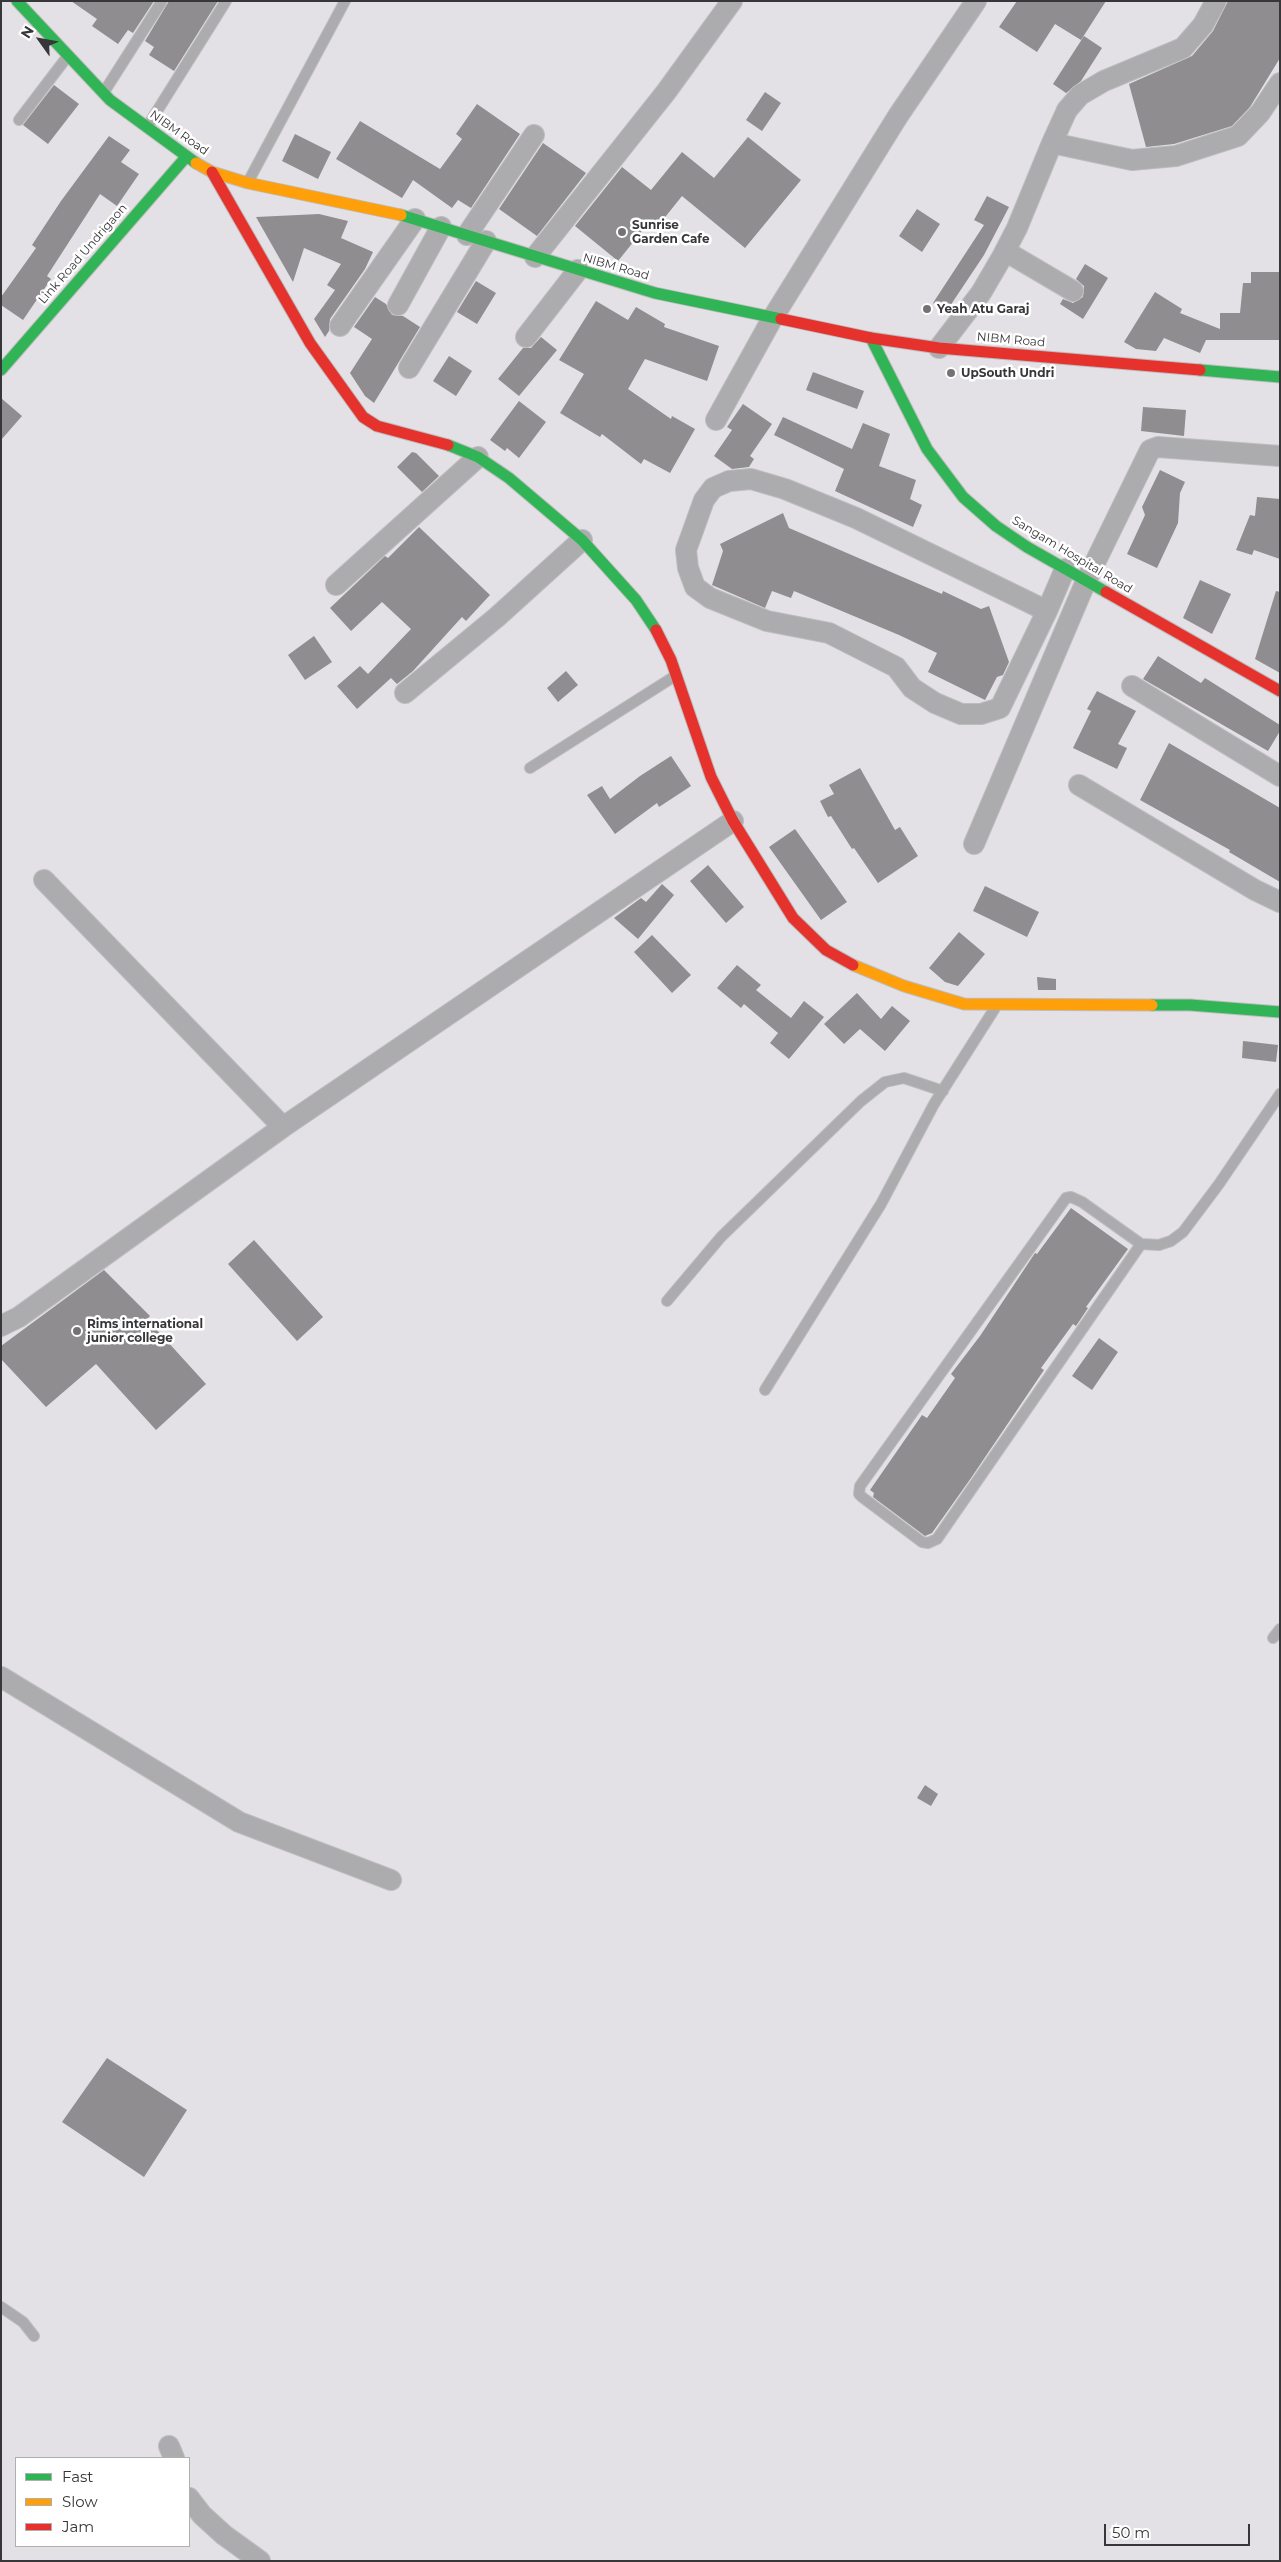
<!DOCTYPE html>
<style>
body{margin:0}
#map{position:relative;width:1281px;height:2562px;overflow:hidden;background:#e3e1e5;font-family:Montserrat,sans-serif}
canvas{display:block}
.frame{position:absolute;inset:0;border:2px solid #373639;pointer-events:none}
.legend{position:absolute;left:15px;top:2457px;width:175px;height:90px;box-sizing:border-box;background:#fff;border:1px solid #afafb0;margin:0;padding:6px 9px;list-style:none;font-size:15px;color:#373639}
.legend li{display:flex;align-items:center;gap:10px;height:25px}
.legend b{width:25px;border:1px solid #afafb0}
.north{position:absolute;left:15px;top:15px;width:50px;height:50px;-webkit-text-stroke:4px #fff;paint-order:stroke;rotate:302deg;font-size:14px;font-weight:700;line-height:20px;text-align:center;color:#373639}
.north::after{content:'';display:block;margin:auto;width:18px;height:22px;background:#373639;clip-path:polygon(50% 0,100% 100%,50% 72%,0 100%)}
.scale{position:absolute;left:1104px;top:2524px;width:146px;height:22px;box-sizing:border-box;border:2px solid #373639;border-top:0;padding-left:6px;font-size:15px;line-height:18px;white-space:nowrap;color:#373639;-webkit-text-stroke:4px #fff;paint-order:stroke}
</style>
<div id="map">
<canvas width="1281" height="2562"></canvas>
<div class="frame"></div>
<ul class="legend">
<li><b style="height:6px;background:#30b455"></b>Fast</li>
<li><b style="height:6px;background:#ff9f0a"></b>Slow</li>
<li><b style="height:6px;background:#e5322d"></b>Jam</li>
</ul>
<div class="north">N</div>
<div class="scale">50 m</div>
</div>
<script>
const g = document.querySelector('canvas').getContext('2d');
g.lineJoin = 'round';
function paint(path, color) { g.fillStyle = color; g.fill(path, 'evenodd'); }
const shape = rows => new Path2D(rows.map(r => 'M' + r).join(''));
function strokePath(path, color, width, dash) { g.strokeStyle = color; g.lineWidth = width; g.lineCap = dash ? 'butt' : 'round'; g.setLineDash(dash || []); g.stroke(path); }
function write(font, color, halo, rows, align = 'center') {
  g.font = font + ' Montserrat,sans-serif'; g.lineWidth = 5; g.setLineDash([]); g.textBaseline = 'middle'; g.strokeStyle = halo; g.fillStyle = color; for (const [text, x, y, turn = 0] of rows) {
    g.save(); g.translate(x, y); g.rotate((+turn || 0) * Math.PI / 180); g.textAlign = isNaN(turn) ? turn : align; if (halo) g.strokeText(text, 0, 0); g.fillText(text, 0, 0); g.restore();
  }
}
paint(shape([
 [71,1,154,1,133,33,128,30,118,44,92,26,97,19],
 [169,1,218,1,174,71,149,55,154,47,145,41],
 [1017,1,1106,1,1081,40,1055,24,1037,52,999,27],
 [1228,1,1280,1,1280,58,1250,107,1232,126,1174,144,1146,147,1129,84,1192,56,1213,31],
 [1084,36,1102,48,1081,81,1066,93,1053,84],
 [54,85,79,104,48,144,23,125],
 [765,92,781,103,762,131,746,120],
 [477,104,520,134,471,208,458,200,452,208,413,180,402,198,336,159,360,121,440,169,462,139,456,134],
 [295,134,331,152,318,179,282,161],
 [109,136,130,150,121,162,139,174,117,206,100,194,47,276,51,279,23,320,1,305,1,297,36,248,32,245,61,201],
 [748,137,801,180,745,248,682,196,658,226,651,220,618,261,575,226,622,167,651,190,682,152,714,178],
 [543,143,586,173,537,236,499,209],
 [987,196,1009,207,984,255,946,312,933,303,984,225,974,220],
 [917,209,940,224,922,252,899,236],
 [319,214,348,221,341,238,373,252,365,269,330,319,329,331,325,337,314,319,335,290,327,285,341,264,304,248,293,282,256,217],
 [1085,264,1108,278,1083,319,1060,304,1063,299,1073,303,1083,297,1084,286,1076,279],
 [1251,272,1280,272,1280,340,1206,340,1200,353,1164,338,1156,351,1136,349,1124,342,1155,292,1182,309,1180,313,1220,329,1220,313,1240,313,1243,283,1251,283],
 [476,281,496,293,477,324,457,312],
 [375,297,386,304,392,315,403,316,420,327,374,403,365,396,350,373,372,339,354,327],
 [596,301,628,320,636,307,665,324,664,327,719,346,707,381,645,359,628,389,671,419,672,416,695,429,670,473,644,459,641,464,602,434,600,437,560,413,584,374,559,360],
 [541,337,557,350,519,396,498,379,523,348,531,348],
 [449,356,472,371,456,396,433,381],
 [813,372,864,391,857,409,806,390],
 [1,398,22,416,1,440],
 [519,401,546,422,519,458,507,448,505,451,490,440],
 [743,404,772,424,750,456,754,459,749,467,732,469,714,456,732,430,727,427],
 [1143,407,1186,410,1184,436,1141,431],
 [783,417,852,449,863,423,890,434,879,466,916,480,910,499,922,505,913,527,835,491,844,469,774,435],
 [412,452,416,453,439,476,422,492,397,467],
 [1160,470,1185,482,1180,493,1178,523,1157,568,1127,554,1145,515,1142,507],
 [1257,497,1280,499,1280,559,1254,550,1252,555,1236,550,1250,515,1255,516],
 [783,513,789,528,942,594,943,591,981,609,989,606,1009,662,1003,675,997,677,985,700,928,672,937,653,899,635,794,591,791,598,772,591,765,608,712,585,723,551,720,544],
 [419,527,490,595,466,621,462,617,413,671,397,684,391,678,357,709,337,686,360,666,368,674,411,629,382,602,351,631,330,608,385,556,388,558],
 [1200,580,1231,594,1212,634,1183,618],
 [1276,591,1280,592,1280,673,1255,659],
 [314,636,332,662,305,680,288,655],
 [1158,656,1201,683,1205,678,1280,725,1280,731,1268,751,1143,679],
 [566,671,578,685,558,702,547,688],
 [1097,691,1136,711,1118,744,1127,748,1117,769,1073,748,1091,711,1087,709],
 [1169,743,1280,808,1280,882,1229,852,1230,850,1140,800],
 [671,756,691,786,659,807,657,803,615,834,587,795,602,786,610,799,640,776],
 [860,768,895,830,900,827,918,856,878,883,854,848,852,849,831,816,828,817,820,801,834,794,829,785],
 [795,829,847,902,821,920,769,847],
 [708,865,744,907,726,923,690,881],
 [662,884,674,895,638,939,614,918,641,898,646,902],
 [985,886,1039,912,1027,937,973,911],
 [959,932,985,954,958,986,945,982,929,968],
 [652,935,691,975,672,993,634,952],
 [737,965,761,985,756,990,791,1018,804,1001,824,1017,789,1059,770,1043,778,1033,744,1004,741,1008,717,988],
 [1037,977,1056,979,1056,990,1038,990],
 [857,993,881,1019,892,1006,910,1021,885,1051,860,1029,844,1044,824,1024],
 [1243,1041,1278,1045,1276,1062,1242,1058],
 [1071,1208,1128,1249,1086,1307,1088,1308,1076,1326,1073,1324,1041,1368,1044,1370,971,1478,932,1533,925,1536,873,1497,874,1493,870,1490,922,1415,927,1418,955,1378,951,1374,980,1336,1035,1253,1037,1254],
 [254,1240,323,1317,297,1341,228,1264],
 [104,1270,150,1316,147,1319,206,1384,156,1430,96,1364,46,1407,1,1359,1,1346],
 [1099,1338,1118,1352,1092,1390,1072,1376],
 [925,1785,938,1794,931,1806,917,1798],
 [107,2058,187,2110,144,2177,62,2122]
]), '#8f8d90');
const lane = shape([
 [104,92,162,1],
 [19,120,67,57],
 [147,127,226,1],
 [248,182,345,1],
 [530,768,675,676],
 [1141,1244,1082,1202,1071,1197,1066,1198,860,1486,859,1494,862,1497,922,1542,928,1543,937,1539,1141,1244,1159,1245,1171,1241,1183,1232,1219,1184,1280,1094],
 [667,1301,721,1237,861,1101,885,1082,904,1078,943,1091],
 [765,1390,881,1204,934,1104,995,1008],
 [1273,1638,1280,1629],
 [1,2307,23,2322,34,2336]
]);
const street = shape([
 [1052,143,1067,110,1080,95,1104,81,1183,48,1203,25,1216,1],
 [467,235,534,135],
 [1005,251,1073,291],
 [535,257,666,92,732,1],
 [398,305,441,227],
 [340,326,415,219],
 [526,337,578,270],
 [939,348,981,293,1002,257,1017,228,1052,143,1132,160,1176,156,1238,136,1260,113,1280,83],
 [409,368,486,241],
 [716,420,772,319,898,116,976,1],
 [336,585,478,457],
 [1047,611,856,518,785,489,751,479,729,481,713,488,704,500,686,550,688,568,695,587,710,598,767,621,829,633,896,667,912,688,935,703,961,714,981,714,1000,708,1047,611,1065,569],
 [1132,686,1280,776],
 [405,693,497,617,582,540],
 [1079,785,1255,890,1280,902],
 [974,844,1086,581,1150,450,1158,447,1280,456],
 [44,880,283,1127],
 [1,1326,19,1317,283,1127,733,821],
 [1,1677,239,1822,391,1880],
 [169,2446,174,2458],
 [189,2498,202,2515,224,2535,260,2561]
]);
const fast = shape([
 [17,1,110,100,196,163],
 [401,215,655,293,781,319],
 [871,338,927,449,963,497,996,526,1027,547,1106,592],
 [1,370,186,157],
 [1200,370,1280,377],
 [448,445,478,457,509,478,582,540,636,600,656,630],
 [1152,1005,1190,1005,1280,1012]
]);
const slow = shape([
 [196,163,212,172,248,183,401,215],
 [853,965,904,986,964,1004,1152,1005]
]);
const jam = shape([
 [212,172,310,343,363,417,377,426,448,445],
 [781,319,871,338,939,348,1200,370],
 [1106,592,1280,691],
 [656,630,671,660,711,777,733,821,793,918,826,950,853,965]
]);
strokePath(lane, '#bdbcbe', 12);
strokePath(street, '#bdbcbe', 22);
strokePath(fast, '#bdbcbe', 13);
strokePath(slow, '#bdbcbe', 13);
strokePath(jam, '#bdbcbe', 13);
strokePath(lane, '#acabad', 10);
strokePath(street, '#acabad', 20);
strokePath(fast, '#30b455', 11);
strokePath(slow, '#ff9f0a', 11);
strokePath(jam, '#e5322d', 11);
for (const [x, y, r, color] of [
 [622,232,5,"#737275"],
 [927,309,5,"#737275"],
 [951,373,5,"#737275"],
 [77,1331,5,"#737275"]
]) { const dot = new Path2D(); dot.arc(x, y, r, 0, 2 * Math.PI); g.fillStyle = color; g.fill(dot); strokePath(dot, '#fff', 2); }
write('12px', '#373639', '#fff', [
 ["NIBM Road",179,133,35],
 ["Link Road Undrigaon",83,254,-49],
 ["NIBM Road",616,267,16],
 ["NIBM Road",1011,340,5],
 ["Sangam Hospital Road",1072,555,31]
]);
write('bold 12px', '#373639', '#fff', [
 ["Sunrise",632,225],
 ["Garden Cafe",632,239],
 ["Yeah Atu Garaj",937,309],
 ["UpSouth Undri",961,373],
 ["Rims international",87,1324],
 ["junior college",87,1338]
], 'left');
</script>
